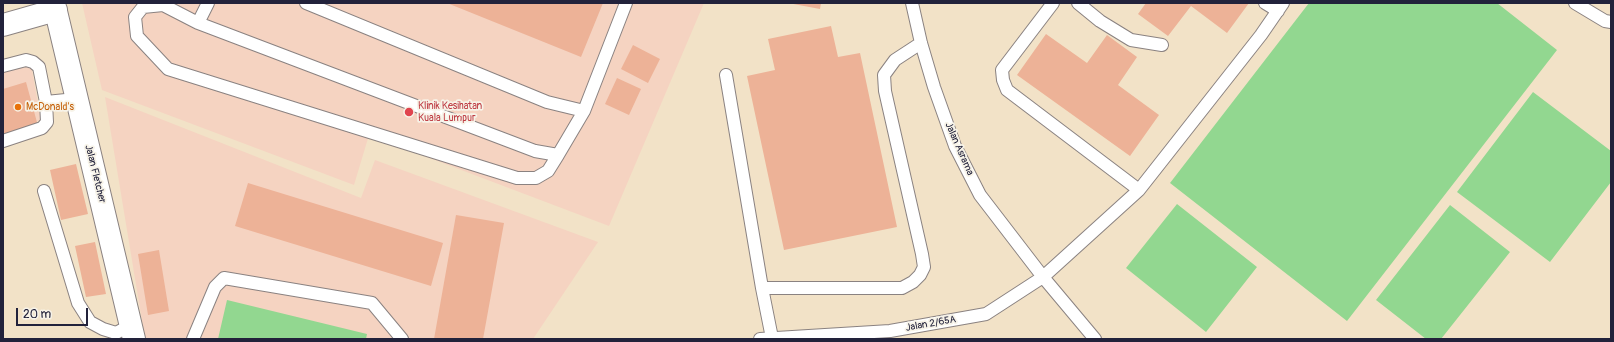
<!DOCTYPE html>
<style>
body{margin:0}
#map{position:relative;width:1614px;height:342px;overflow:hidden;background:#f2e2c7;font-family:Pangolin,sans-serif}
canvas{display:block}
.frame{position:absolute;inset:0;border:4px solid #22223b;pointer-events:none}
.scale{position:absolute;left:16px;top:308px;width:72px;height:18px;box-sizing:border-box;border:2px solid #22223b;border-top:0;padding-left:5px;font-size:12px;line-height:14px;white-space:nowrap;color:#22223b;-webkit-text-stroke:3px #f7f3e8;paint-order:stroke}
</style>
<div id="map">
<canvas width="1614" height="342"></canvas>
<div class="frame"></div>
<div class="scale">20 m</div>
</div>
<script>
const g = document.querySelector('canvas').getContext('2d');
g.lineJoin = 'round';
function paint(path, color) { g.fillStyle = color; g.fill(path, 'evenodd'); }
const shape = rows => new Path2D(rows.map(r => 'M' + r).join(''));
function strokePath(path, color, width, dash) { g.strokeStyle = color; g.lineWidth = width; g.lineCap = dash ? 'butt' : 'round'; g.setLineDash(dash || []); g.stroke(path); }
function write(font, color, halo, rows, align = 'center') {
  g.font = font + ' Pangolin,sans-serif'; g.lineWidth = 3.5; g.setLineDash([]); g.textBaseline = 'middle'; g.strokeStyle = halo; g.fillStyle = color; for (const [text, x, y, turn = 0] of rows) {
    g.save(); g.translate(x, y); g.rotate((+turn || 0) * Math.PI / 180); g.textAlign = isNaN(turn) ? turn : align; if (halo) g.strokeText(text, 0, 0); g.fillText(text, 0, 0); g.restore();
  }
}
paint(shape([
 [82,3,704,3,609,226,369,135,354,185,102,90],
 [29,67,32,70,41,120,3,134,3,70],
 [105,97,361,198,375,160,598,242,533,339,145,339]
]), '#f5d3c1');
paint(shape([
 [1309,3,1497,3,1557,50,1347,321,1170,183],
 [1533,92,1611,151,1611,182,1550,262,1457,192],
 [1177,204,1257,267,1206,332,1126,268],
 [1450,205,1510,252,1441,339,1426,339,1376,300],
 [227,300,367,334,366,339,218,339]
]), '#92d790');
paint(shape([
 [447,3,603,3,581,57],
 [788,3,821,3,820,9],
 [1146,3,1249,3,1227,33,1191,6,1168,36,1138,14],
 [831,26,838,57,860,53,897,227,784,250,747,76,775,70,768,39],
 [1046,34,1087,63,1107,35,1137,57,1118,85,1159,115,1130,156,1017,75],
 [633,45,660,59,648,83,621,69],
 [617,78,641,89,629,115,605,104],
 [26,82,38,126,3,136,3,89],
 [76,164,88,214,61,220,50,170],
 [248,183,443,243,431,286,235,226],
 [456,215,504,223,483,339,434,339],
 [95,242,106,294,86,297,75,246],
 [159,250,169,311,148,315,138,254]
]), '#edb297');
const service = shape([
 [306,3,547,102,584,111],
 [912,3,921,43,934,87,955,146,980,195,1043,277,1095,339],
 [1053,3,1002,70,1003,80,1007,90,1139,190],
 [1078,3,1100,21,1131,40,1162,45],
 [1265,3,1278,11],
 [1575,3,1605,21,1611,22],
 [198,23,208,3],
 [3,66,26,60,33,62,39,67,46,102],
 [726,75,762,288,772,338],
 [3,141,42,128,47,122,46,102,76,99],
 [558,155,548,171,536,178,517,178,168,69,137,36,135,17,143,7,163,5,198,23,535,151,558,155,584,111,626,3],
 [44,191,78,303,90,322,103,329,116,333,131,325],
 [762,288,902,288,913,282,920,275,924,267,922,254,885,91,884,75,895,60,921,43],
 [193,339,215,287,224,278,372,303,402,339],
 [760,339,890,331,986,314,1043,277,1139,190,1261,35,1283,3]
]);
const minor = shape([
 [54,3,134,339],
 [3,25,56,10]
]);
strokePath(service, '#8a8281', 14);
strokePath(minor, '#8a8281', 24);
strokePath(service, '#fff', 12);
strokePath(minor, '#fff', 22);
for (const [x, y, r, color] of [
 [18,107,4,"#e8710a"],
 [409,112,5,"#e0444e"]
]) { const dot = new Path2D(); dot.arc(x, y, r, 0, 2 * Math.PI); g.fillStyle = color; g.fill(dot); strokePath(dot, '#f7f3e8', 1.5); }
write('10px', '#be3a42', '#f7f3e8', [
 ["Klinik Kesihatan",418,106],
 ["Kuala Lumpur",418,118]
], 'left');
write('10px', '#c56008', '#f7f3e8', [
 ["McDonald's",26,107]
], 'left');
write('10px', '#22223b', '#f7f3e8', [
 ["Jalan Asrama",959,149,66],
 ["Jalan Fletcher",95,174,76],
 ["Jalan 2/65A",931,324,-10]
]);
</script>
